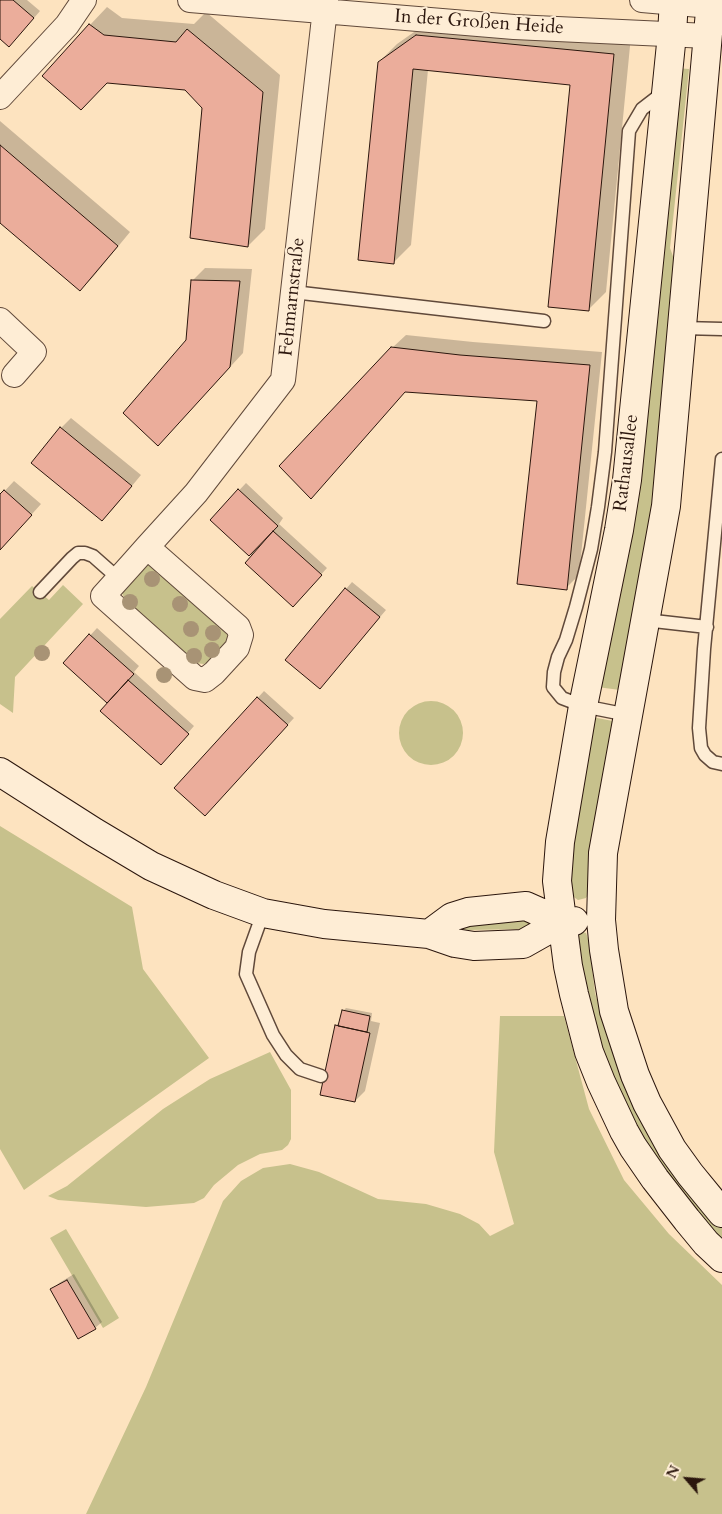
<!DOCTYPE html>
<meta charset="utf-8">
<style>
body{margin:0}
#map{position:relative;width:722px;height:1514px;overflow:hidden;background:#fde3bf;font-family:Cardo,serif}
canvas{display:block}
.north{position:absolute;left:662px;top:1454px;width:50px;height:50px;-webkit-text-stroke:4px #feedd5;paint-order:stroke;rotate:297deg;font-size:14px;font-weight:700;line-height:20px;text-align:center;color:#2b160d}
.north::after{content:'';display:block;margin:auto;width:18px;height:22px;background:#2b160d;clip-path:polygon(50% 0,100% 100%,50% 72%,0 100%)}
</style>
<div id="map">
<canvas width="722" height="1514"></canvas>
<div class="north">N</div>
</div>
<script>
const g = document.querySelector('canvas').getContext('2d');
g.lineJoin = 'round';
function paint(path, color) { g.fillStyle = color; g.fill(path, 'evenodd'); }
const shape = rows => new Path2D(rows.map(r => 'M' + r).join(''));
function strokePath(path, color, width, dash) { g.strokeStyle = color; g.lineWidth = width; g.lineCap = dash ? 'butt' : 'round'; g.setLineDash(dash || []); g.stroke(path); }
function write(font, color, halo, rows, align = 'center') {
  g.font = font + ' Cardo,serif'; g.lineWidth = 4; g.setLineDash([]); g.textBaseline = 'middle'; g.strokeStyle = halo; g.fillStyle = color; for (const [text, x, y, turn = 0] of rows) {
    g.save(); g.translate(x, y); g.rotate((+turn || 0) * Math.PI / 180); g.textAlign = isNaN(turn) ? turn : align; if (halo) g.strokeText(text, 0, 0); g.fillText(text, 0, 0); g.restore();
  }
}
paint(shape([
 [676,68,689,69,670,248,675,262,657,480,620,690,597,687],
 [148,563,226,630,229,637,227,645,211,661,204,664,194,663,125,599,122,593],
 [63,585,83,604,15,677,13,713,0,704,0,619,32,586,49,600],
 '399 733a32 32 0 1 1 64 0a32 32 0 1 1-64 0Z',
 [592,717,618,722,593,886,586,898,578,900,571,895,567,881],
 [0,826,132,907,143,969,209,1058,24,1190,0,1149],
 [543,919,524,929,469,930,450,928,470,921],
 [580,931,586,933,589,941,595,993,614,1056,642,1122,722,1226,722,1244,631,1128,601,1062,575,934],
 [500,1016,564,1016,589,1109,624,1180,669,1234,722,1285,722,1514,86,1514,146,1387,223,1201,241,1181,263,1168,290,1164,319,1172,378,1199,426,1204,460,1214,479,1224,490,1236,514,1224,494,1152],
 [270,1052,291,1090,291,1139,288,1145,282,1150,260,1154,238,1165,214,1185,204,1198,194,1203,146,1207,58,1200,48,1196,67,1186,163,1109,210,1079],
 [66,1229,119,1318,103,1328,50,1238]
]), '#c7c18c');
paint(shape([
 [0,0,27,0,40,11,16,39,0,38],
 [107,7,122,18,194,24,206,12,280,75,265,229,248,246,203,107,186,89,107,82,90,25],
 [434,18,631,36,606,292,588,310,571,83,428,70,411,245,394,262,379,62,397,44],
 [0,121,130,232,93,277,80,290,0,221],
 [205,268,252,269,243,353,158,445,187,340,192,281],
 [406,335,473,342,602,352,579,575,566,588,539,400,406,390,311,497,392,348],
 [71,418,141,475,112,510,102,520,33,462,61,428],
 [14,481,41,504,0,550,0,496],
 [246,483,283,518,279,524,327,568,299,599,212,519],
 [352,582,386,610,326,681,346,589],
 [97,628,139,666,134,672,194,726,167,757,65,663],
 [264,691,294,718,211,808,175,788],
 [346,1008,372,1013,371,1021,380,1023,365,1091,355,1101,336,1026,340,1021,343,1011],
 [74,1274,102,1322,95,1328,52,1290,59,1283]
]), '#0003');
const building = shape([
 [0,0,13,0,34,18,9,47,0,39,0,0],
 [89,24,104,35,176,42,187,29,263,92,248,247,190,238,202,108,185,90,107,83,81,110,42,76,89,24],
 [416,35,614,54,589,311,548,307,570,85,413,69,394,264,358,260,378,62,416,35],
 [0,145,118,246,80,291,0,223,0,145],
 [191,280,240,281,230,367,158,446,123,413,186,340,191,280],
 [391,347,460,355,590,365,567,590,517,584,537,401,405,392,311,499,279,466,391,347],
 [60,427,132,486,102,521,31,463,60,427],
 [238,489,278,526,249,556,210,520,238,489],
 [4,490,32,515,0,550,0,494,4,490],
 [273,531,322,575,293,607,245,563,273,531],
 [345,588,380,617,320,689,285,660,345,588],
 [89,634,134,674,107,703,63,663,89,634],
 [128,680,189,734,161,765,100,711,128,680],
 [257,697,288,725,205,816,174,788,257,697],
 [342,1010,370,1016,367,1032,338,1026,342,1010],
 [335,1025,370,1033,355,1102,320,1095,335,1025],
 [67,1280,96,1329,78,1339,50,1289,67,1280]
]);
paint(building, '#ebad9b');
strokePath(building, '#2b160d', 1);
const service = shape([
 [293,292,544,321],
 [682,328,722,329],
 [722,459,704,649,699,728,701,748,705,755,713,762,722,764],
 [40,592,72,558,78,553,85,553,93,556,119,579],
 [645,620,707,627],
 [628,715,583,706,562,698,553,687,554,672,558,657,566,640,576,607,591,549,598,507,605,452,629,131,642,109,664,92],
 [263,913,249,952,246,974,273,1035,286,1055,300,1069,321,1076]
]);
const minor = shape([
 [190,0,514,27,708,36],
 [642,0,711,6],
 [0,97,67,25,84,0],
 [0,320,34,352,14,375],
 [147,547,238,627,241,635,237,648,214,673,205,680,195,678,103,596,131,565,147,547,196,493,283,380,326,0]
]);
const secondary = shape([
 [674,0,672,34,627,480,619,530,583,706,560,842,557,881,568,966,574,994,589,1052,601,1082,624,1131,633,1147,655,1179,687,1220,706,1243,722,1258],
 [711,0,666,506,603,853,601,920,604,950,614,1011,635,1075,647,1103,672,1149,690,1174,722,1213],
 [0,772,94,832,151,866,214,895,263,913,324,924,429,934,455,943,474,946,523,944,562,922],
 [429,934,452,917,468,912,526,906,562,922,574,921]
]);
strokePath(service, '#60493a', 15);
strokePath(minor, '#60493a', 26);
strokePath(secondary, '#2b160d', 30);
strokePath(service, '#feedd5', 12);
strokePath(minor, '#feedd5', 24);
strokePath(secondary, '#feedd5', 28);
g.fillStyle = '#a89375';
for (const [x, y] of [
 [152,579],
 [130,602],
 [180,604],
 [191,629],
 [213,633],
 [212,650],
 [42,653],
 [194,656],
 [164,675]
]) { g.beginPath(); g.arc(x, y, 8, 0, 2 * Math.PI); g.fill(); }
write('19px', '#2b160d', '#feedd5', [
 ["In der Großen Heide",479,23,4],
 ["Fehmarnstraße",293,297,-84],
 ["Rathausallee",627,463,-83]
]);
</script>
